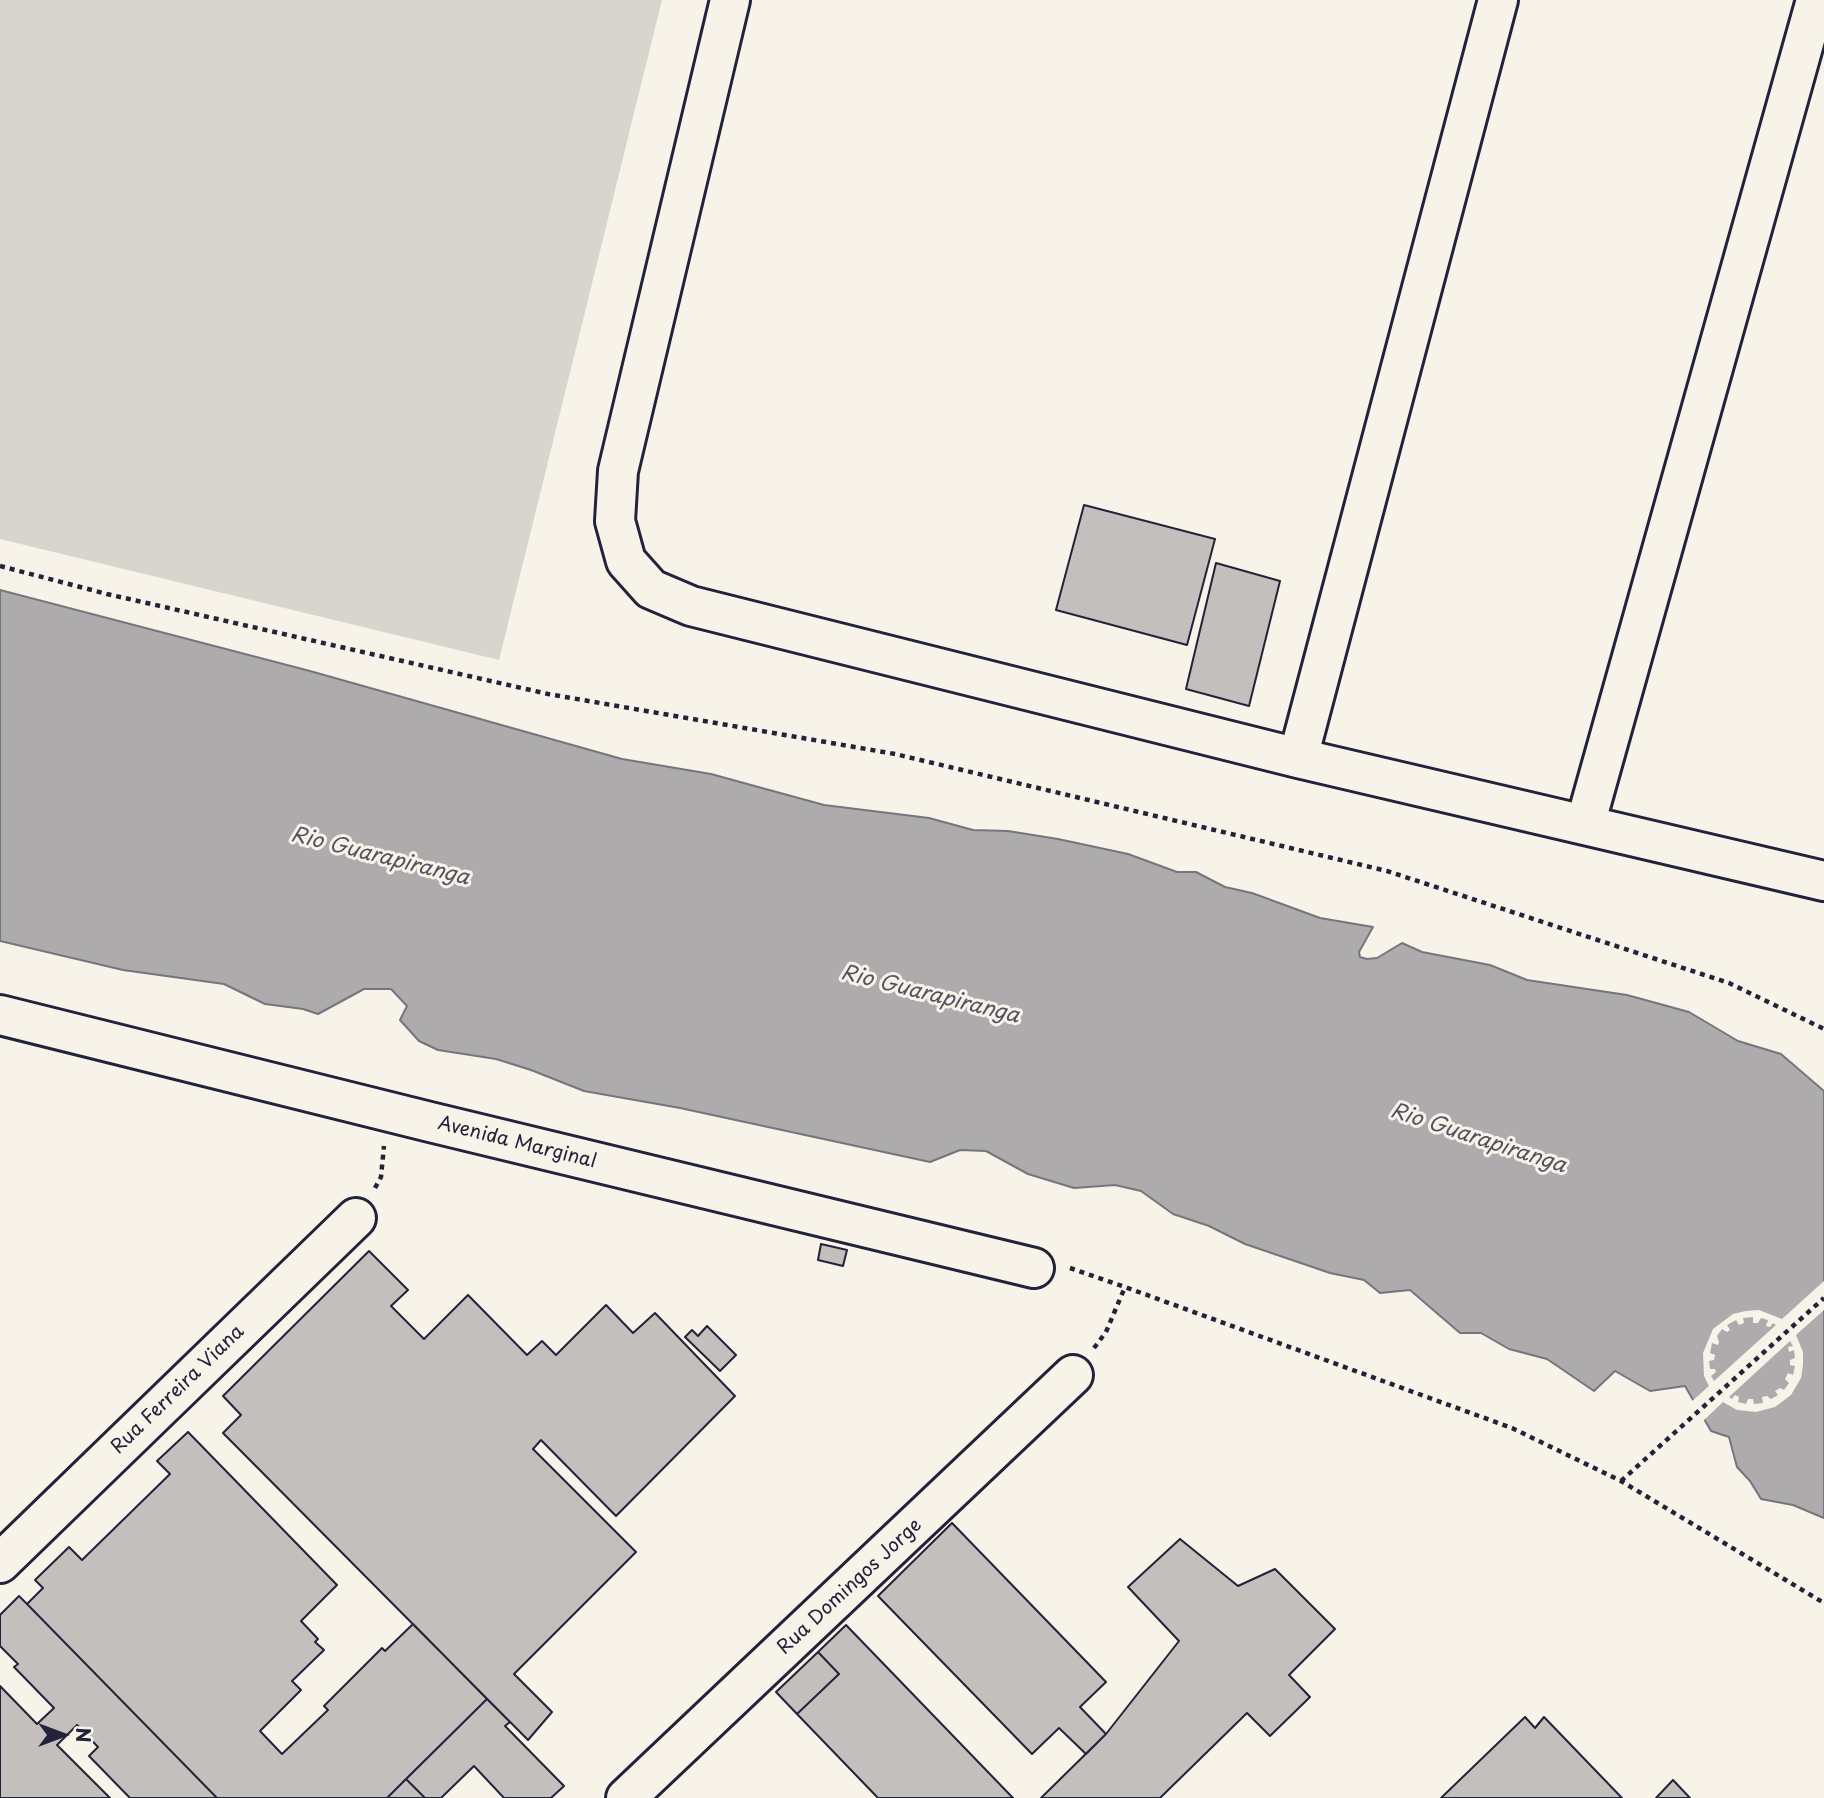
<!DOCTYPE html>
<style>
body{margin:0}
#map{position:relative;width:1824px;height:1798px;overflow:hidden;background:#f7f3e8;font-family:"Playpen Sans",sans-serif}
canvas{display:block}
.north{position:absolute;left:28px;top:1700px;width:70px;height:70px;-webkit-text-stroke:5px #f7f3e8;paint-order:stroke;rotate:90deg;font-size:19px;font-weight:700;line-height:28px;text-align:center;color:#22223b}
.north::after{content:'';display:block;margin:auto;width:24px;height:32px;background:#22223b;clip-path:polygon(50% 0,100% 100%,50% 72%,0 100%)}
</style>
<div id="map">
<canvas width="1824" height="1798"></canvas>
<div class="north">N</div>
</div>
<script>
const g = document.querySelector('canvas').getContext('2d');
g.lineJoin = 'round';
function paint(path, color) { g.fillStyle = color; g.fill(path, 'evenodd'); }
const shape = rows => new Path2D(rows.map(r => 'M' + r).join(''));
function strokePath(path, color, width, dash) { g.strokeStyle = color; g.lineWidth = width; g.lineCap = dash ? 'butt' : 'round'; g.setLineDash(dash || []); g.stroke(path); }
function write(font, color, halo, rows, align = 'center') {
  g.font = font + ' "Playpen Sans",sans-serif'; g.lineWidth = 6; g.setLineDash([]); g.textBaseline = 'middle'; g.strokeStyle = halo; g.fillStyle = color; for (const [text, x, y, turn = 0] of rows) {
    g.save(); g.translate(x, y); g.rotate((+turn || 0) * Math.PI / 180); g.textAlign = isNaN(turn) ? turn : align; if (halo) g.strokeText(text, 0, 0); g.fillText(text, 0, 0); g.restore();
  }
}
paint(shape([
 [0,0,662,0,499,660,0,539]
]), '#d8d5cf');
const water = shape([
 [0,590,310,671,622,759,711,774,824,805,929,818,973,830,1008,831,1058,839,1128,854,1177,872,1196,872,1225,887,1252,893,1320,918,1373,927,1359,952,1360,957,1367,959,1377,958,1402,943,1422,952,1490,965,1527,980,1627,995,1689,1012,1738,1041,1781,1054,1824,1091,1824,1518,1793,1505,1761,1499,1750,1481,1737,1467,1729,1437,1711,1431,1685,1386,1650,1391,1615,1371,1594,1391,1547,1359,1509,1349,1481,1333,1460,1333,1410,1290,1380,1293,1364,1280,1330,1273,1245,1244,1209,1226,1173,1214,1141,1191,1115,1185,1074,1188,1028,1174,986,1151,960,1150,930,1162,680,1108,584,1091,531,1070,496,1059,438,1050,419,1041,400,1020,407,1006,391,989,364,989,318,1014,303,1009,265,1004,224,984,123,970,0,941,0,590]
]);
paint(water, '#aeabad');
strokePath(water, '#76747f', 2);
paint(shape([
 [1824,1281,1824,1310,1796,1335,1803,1352,1803,1365,1801,1378,1791,1395,1775,1407,1756,1412,1737,1410,1723,1402,1702,1422,1690,1403,1709,1386,1704,1376,1703,1353,1713,1329,1733,1314,1746,1311,1759,1310,1782,1319],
 [1753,1317,1753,1323,1758,1323,1761,1318,1768,1320,1766,1326,1770,1327,1773,1323,1776,1325,1714,1381,1711,1376,1716,1372,1715,1369,1710,1369,1709,1361,1714,1360,1715,1355,1710,1353,1712,1343,1718,1345,1719,1342,1717,1336,1722,1329,1727,1332,1730,1330,1727,1325,1736,1320,1739,1325,1744,1323,1743,1318],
 [1790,1341,1793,1346,1788,1347,1789,1352,1794,1350,1795,1358,1790,1360,1790,1365,1795,1366,1793,1375,1788,1373,1785,1379,1789,1383,1784,1390,1780,1388,1775,1391,1778,1395,1771,1399,1767,1396,1762,1397,1763,1403,1754,1404,1753,1399,1748,1399,1746,1404,1738,1402,1739,1397,1735,1395,1732,1399,1729,1397]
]), '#f7f3e8');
const building = shape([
 [1084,505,1215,539,1187,645,1056,610,1084,505],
 [1216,563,1280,581,1249,706,1186,689,1216,563],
 [821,1244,847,1250,843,1266,818,1260,821,1244],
 [369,1251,408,1290,391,1306,424,1339,468,1295,527,1355,542,1341,556,1355,606,1305,633,1333,655,1313,735,1396,616,1516,541,1440,533,1449,636,1552,514,1674,552,1712,528,1740,223,1433,241,1415,223,1396,369,1251],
 [707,1326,736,1355,720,1371,685,1337,692,1330,698,1336,707,1326],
 [188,1432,337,1585,301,1621,318,1639,315,1642,324,1650,292,1681,301,1690,260,1731,282,1754,328,1710,324,1706,382,1648,385,1651,413,1624,487,1699,387,1798,217,1798,27,1604,43,1588,35,1580,69,1547,82,1560,170,1474,157,1461,188,1432],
 [952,1523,1106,1682,1080,1707,1106,1734,1086,1754,1059,1728,1032,1754,878,1596,952,1523],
 [1180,1539,1238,1586,1275,1569,1335,1629,1289,1675,1310,1697,1270,1736,1247,1713,1160,1798,1041,1798,1106,1734,1179,1641,1128,1587,1180,1539],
 [19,1596,27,1604,217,1798,130,1798,89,1756,98,1747,77,1725,57,1745,110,1798,0,1798,0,1686,37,1724,54,1708,14,1667,18,1664,0,1646,0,1615,19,1596],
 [846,1625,1013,1798,878,1798,797,1714,839,1674,818,1652,846,1625],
 [818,1652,839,1674,797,1714,776,1692,818,1652],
 [487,1699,510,1722,505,1726,564,1786,551,1798,504,1798,474,1766,441,1798,425,1798,406,1779,487,1699],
 [1525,1717,1535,1728,1544,1717,1622,1798,1441,1798,1525,1717],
 [406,1779,425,1798,387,1798,406,1779],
 [1673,1780,1690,1798,1656,1798,1673,1780]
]);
paint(building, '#c2bfbd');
strokePath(building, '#22223b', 2);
const minor = shape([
 [730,0,618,471,615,521,626,561,651,589,691,606,1298,758,1824,881],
 [1298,758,1498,0],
 [1585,825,1816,0],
 [0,1015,430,1122,1034,1268],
 [0,1563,356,1218],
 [626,1798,1073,1375]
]);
strokePath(minor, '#22223b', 44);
strokePath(shape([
 [0,566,107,594,548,694,895,754,1387,871,1729,983,1824,1029],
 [375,1188,381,1177,384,1146],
 [1070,1268,1125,1287,1512,1428,1621,1481,1824,1603],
 [1094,1348,1106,1332,1125,1287],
 [1621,1481,1824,1298]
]), '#22223b', 4.5, [5, 5]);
strokePath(minor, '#f7f3e8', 38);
write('19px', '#22223b', '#f7f3e8', [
 ["Avenida Marginal",517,1143,14],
 ["Rua Ferreira Viana",178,1390,-44],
 ["Rua Domingos Jorge",850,1587,-43]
]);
write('italic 21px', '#535263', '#f7f3e8', [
 ["Rio Guarapiranga",380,857,14],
 ["Rio Guarapiranga",930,995,14],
 ["Rio Guarapiranga",1478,1139,18]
]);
</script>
